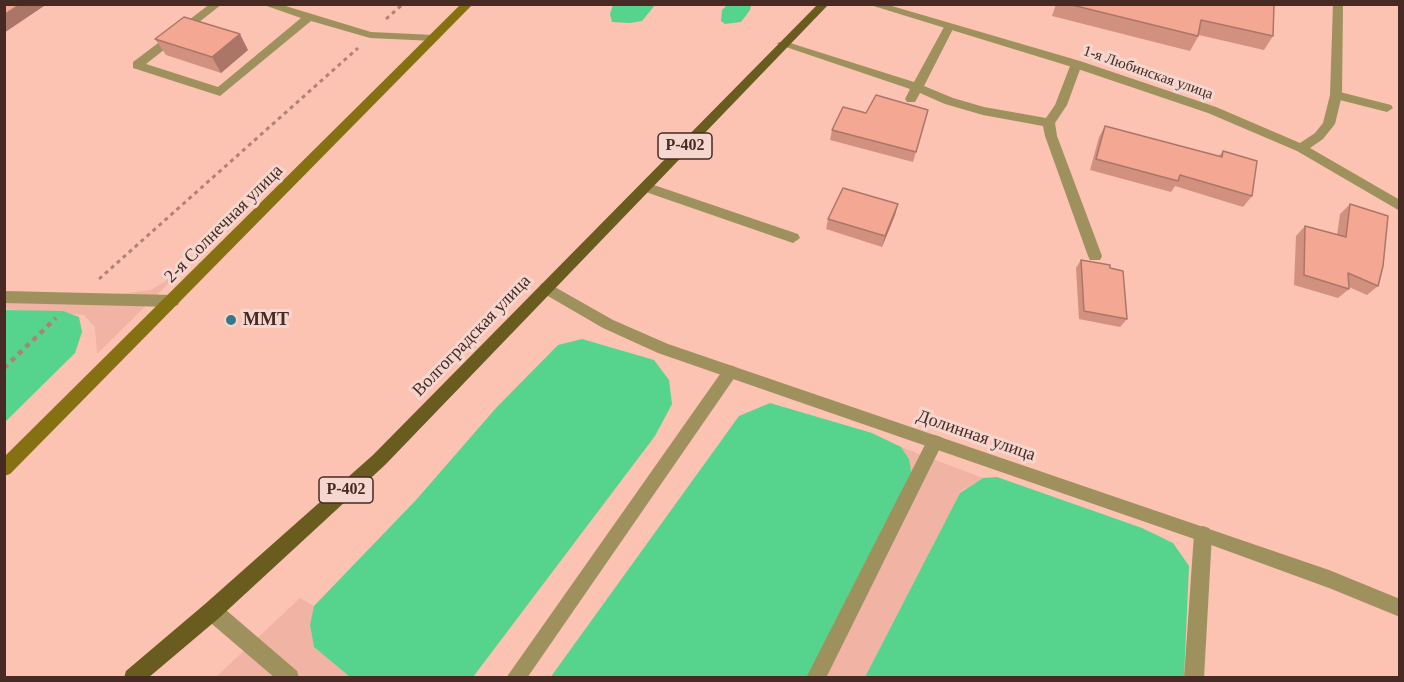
<!DOCTYPE html>
<meta charset="utf-8">
<style>
body{margin:0}
#map{position:relative;width:1404px;height:682px;overflow:hidden;background:#fcc2b2;font-family:"Times New Roman",serif}
canvas{display:block}
.frame{position:absolute;inset:0;border:6px solid #462a23;pointer-events:none}
</style>
<div id="map">
<canvas width="1404" height="682"></canvas>
<div class="frame"></div>
</div>
<script>
const g = document.querySelector('canvas').getContext('2d');
g.lineJoin = 'round';
function paint(path, color) { g.fillStyle = color; g.fill(path, 'evenodd'); }
const shape = rows => new Path2D(rows.map(r => 'M' + r).join(''));
function strokePath(path, color, width, dash) { g.strokeStyle = color; g.lineWidth = width; g.lineCap = dash ? 'butt' : 'round'; g.setLineDash(dash || []); g.stroke(path); }
function write(font, color, halo, rows, align = 'center') {
  g.font = font + ' "Times New Roman",serif'; g.lineWidth = 6; g.setLineDash([]); g.textBaseline = 'middle'; g.strokeStyle = halo; g.fillStyle = color; for (const [text, x, y, turn = 0] of rows) {
    g.save(); g.translate(x, y); g.rotate((+turn || 0) * Math.PI / 180); g.textAlign = isNaN(turn) ? turn : align; if (halo) g.strokeText(text, 0, 0); g.fillText(text, 0, 0); g.restore();
  }
}
paint(shape([
 [179,273,97,354,95,327,84,315,5,309,5,291,100,295,128,293,151,290],
 [901,447,983,478,961,491,865,677,809,678,909,459],
 [300,598,314,606,310,625,314,647,350,677,215,678]
]), '#f1b3a3');
paint(shape([
 [613,5,613,4,655,5,642,21,630,23,612,22,610,14],
 [727,5,751,5,750,10,741,22,725,24,721,21,722,10],
 [5,310,63,311,79,317,82,332,75,353,5,422],
 [582,339,654,360,669,380,672,404,655,436,473,677,350,677,314,647,310,625,314,606,416,500,496,408,558,345],
 [770,403,872,433,901,447,909,459,911,470,910,481,809,677,550,678,739,416],
 [997,477,1142,528,1173,543,1189,566,1184,677,865,677,960,493,983,478]
]), '#56d38c');
strokePath(shape([
 [386,19,403,4],
 [99,279,358,48]
]), '#af8276', 3, [4, 4]);
strokePath(shape([
 [4,368,56,318]
]), '#af8276', 4.5, [5, 5]);
paint(shape([
 [210,4,222,4,146,64,218,87,301,18,261,4,279,4,371,32,434,35,440,38,434,41,370,38,311,21,220,96,133,68,133,62,210,4],
 [949,24,954,27,924,86,953,98,984,107,1046,118,1055,105,1072,61,1080,61,1082,64,1067,105,1055,123,1057,136,1102,256,1100,260,1090,260,1088,256,1045,136,1043,126,983,115,945,104,920,93,915,102,907,102,905,99,910,89,777,44,779,42,787,42,914,82,944,27,949,24],
 [1336,91,1391,105,1393,108,1387,112,1332,98,1330,95,1336,91],
 [645,182,798,234,800,238,793,243,640,190,638,187,645,182],
 [4,291,173,295,178,297,180,301,178,305,173,307,4,303,4,291],
 [730,365,735,367,738,372,735,377,527,678,506,678,725,367,730,365],
 [935,435,941,437,943,442,826,678,806,678,929,437,935,435],
 [1203,526,1209,528,1212,534,1204,678,1184,678,1194,534,1197,528,1203,526],
 [212,602,219,604,297,671,299,678,275,678,205,618,203,611,205,604,212,602]
]), '#9e915e');
paint(shape([
 [867,4,885,4,1080,61,1216,107,1300,143,1315,133,1323,123,1330,95,1333,4,1343,4,1342,95,1335,124,1323,139,1310,148,1400,200,1400,211,1297,151,1208,113,1072,67,867,4],
 [546,282,613,320,668,344,1329,570,1400,599,1400,617,1329,588,1203,542,658,353,603,328,541,292,539,288,541,284,546,282]
]), '#9e915e');
paint(shape([
 [461,4,473,4,10,474,4,476,4,457,461,4]
]), '#857112');
paint(shape([
 [818,4,829,4,385,465,219,618,148,678,124,678,126,671,205,604,373,455,818,4]
]), '#6a5b1f');
paint(shape([
 [1056,4,1274,4,1273,36,1264,50,1199,35,1190,51,1052,16],
 [155,39,248,50,221,73,166,55],
 [928,110,913,162,830,140,832,130,866,113],
 [1105,126,1219,156,1223,151,1252,196,1243,207,1175,186,1171,192,1090,170,1099,137],
 [898,204,895,215,882,247,826,229,828,219],
 [1350,204,1378,286,1367,295,1349,287,1349,289,1338,298,1294,285,1296,236,1305,226,1337,235,1340,214],
 [1081,260,1110,268,1127,319,1120,327,1079,319,1076,268]
]), '#d2907f');
paint(shape([
 [20,4,47,4,4,33,4,15],
 [240,34,248,50,221,73,212,57],
 [898,204,895,215,882,247,885,236]
]), '#ab7668');
const building = shape([
 [4,4,20,4,4,15,4,4],
 [1068,4,1274,4,1273,36,1201,20,1198,36,1068,4],
 [184,17,240,34,212,57,155,39,184,17],
 [876,95,928,110,916,152,832,130,843,107,866,113,876,95],
 [1105,126,1222,157,1223,151,1257,161,1252,196,1180,175,1178,181,1096,159,1105,126],
 [843,188,898,204,885,236,828,219,843,188],
 [1350,204,1388,216,1383,266,1378,286,1348,273,1349,289,1304,275,1305,226,1346,237,1350,204],
 [1081,260,1110,265,1110,268,1123,271,1127,319,1084,311,1081,260]
]);
paint(building, '#f4a894');
strokePath(building, '#ab7668', 1.5);
for (const [x, y, r, color] of [
 [231,320,6,"#357989"]
]) { const dot = new Path2D(); dot.arc(x, y, r, 0, 2 * Math.PI); g.fillStyle = color; g.fill(dot); strokePath(dot, '#f5d7cf', 2); }
write('15px', '#462a23', '#f5d7cf', [
 ["1-я Любинская улица",1148,73,19]
]);
for (const [x, y, w] of [
 [685,146,54],
 [346,490,54]
]) { const box = new Path2D(); box.roundRect(x - w / 2, y - 13, w, 26, 4.5); g.fillStyle = '#f5d7cf'; g.fill(box); strokePath(box, '#462a23', 1.5); }
write('bold 16px', '#462a23', null, [
 ["Р-402",685,146],
 ["Р-402",346,490]
]);
write('18px', '#462a23', '#f5d7cf', [
 ["2-я Солнечная улица",224,224,-45],
 ["Волгоградская улица",472,336,-46],
 ["Долинная улица",976,436,19]
]);
write('bold 18px', '#462a23', '#f5d7cf', [
 ["ММТ",243,320]
], 'left');
</script>
